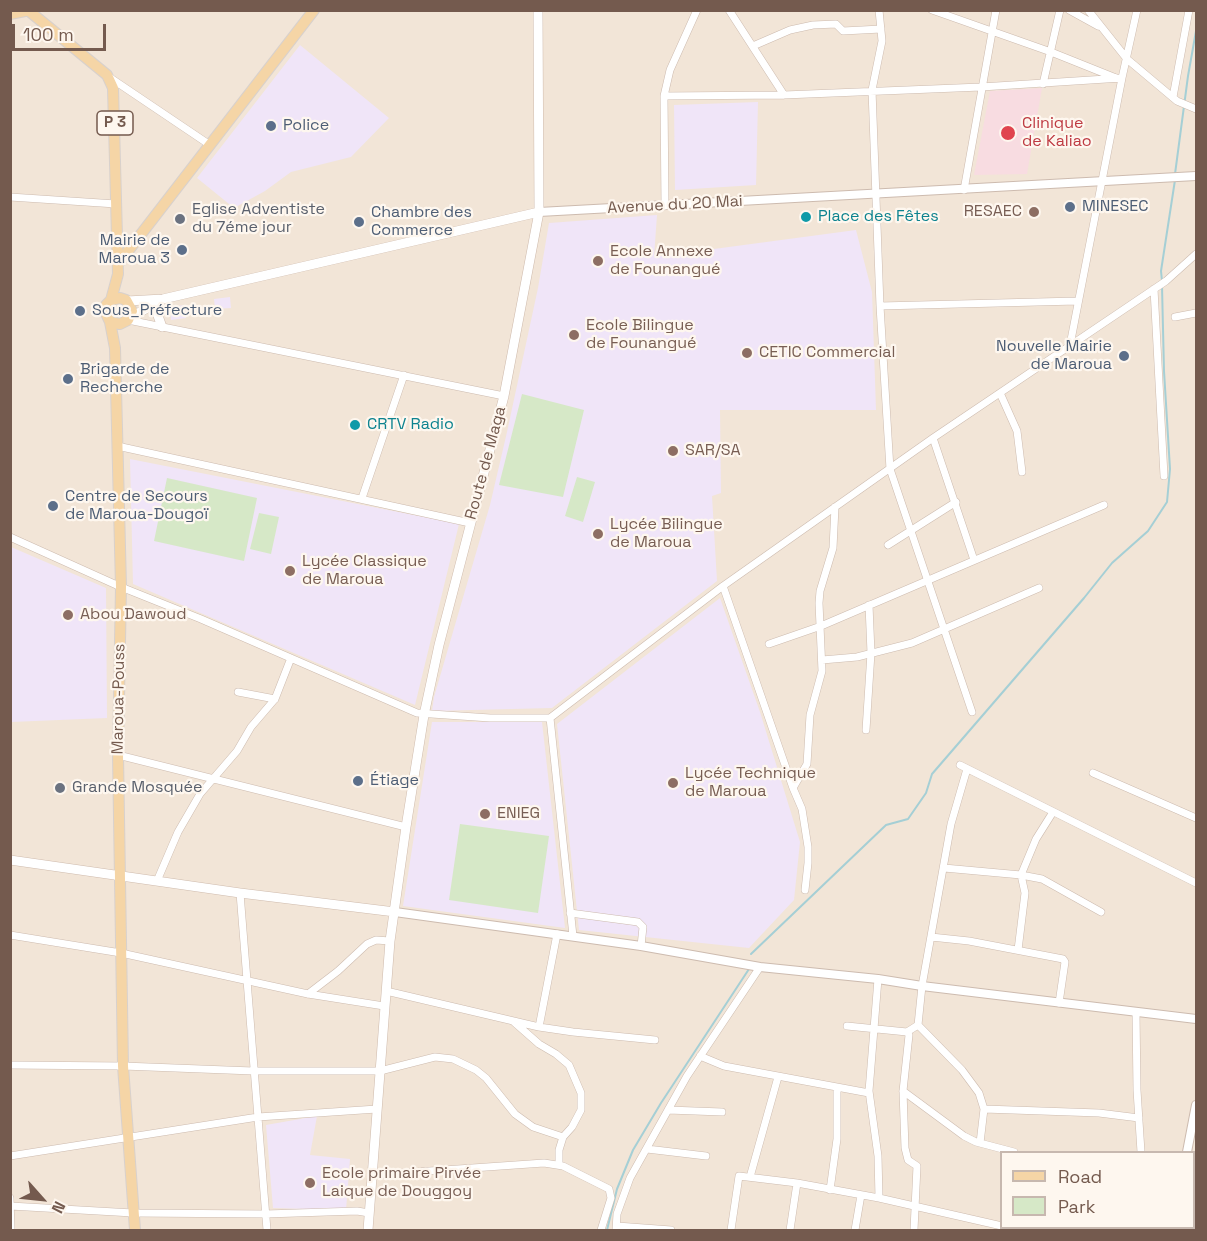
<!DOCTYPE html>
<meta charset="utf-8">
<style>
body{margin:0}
#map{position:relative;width:1207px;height:1241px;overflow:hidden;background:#fbf3e8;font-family:"Space Grotesk",sans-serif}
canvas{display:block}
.frame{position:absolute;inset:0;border:12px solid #745a4e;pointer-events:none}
.legend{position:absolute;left:1000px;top:1151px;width:195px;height:78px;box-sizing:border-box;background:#fef7ef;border:2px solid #c7b8af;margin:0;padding:8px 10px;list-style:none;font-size:18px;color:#745a4e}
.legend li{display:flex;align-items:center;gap:12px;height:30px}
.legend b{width:30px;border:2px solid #c7b8af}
.north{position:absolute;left:12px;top:1169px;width:60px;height:60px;-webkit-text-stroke:4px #fef7ef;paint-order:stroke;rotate:117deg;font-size:16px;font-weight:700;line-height:24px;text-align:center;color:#745a4e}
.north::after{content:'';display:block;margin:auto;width:21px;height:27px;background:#745a4e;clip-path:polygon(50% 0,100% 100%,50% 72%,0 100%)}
.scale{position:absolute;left:12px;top:24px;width:94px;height:27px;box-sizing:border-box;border:3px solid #745a4e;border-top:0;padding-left:8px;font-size:18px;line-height:21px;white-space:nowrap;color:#745a4e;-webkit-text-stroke:4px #fef7ef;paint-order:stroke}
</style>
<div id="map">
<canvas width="1207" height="1241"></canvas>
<div class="frame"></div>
<ul class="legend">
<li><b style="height:8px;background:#f5d5a6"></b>Road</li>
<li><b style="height:16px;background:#d6e8c7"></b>Park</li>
</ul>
<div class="north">N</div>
<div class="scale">100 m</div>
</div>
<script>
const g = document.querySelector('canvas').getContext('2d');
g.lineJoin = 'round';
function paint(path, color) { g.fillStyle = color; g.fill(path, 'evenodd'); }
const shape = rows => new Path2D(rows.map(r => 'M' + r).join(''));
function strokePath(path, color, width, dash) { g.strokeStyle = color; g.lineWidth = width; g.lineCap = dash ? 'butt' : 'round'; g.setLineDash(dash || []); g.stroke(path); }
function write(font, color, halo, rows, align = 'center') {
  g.font = font + ' "Space Grotesk",sans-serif'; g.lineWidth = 4.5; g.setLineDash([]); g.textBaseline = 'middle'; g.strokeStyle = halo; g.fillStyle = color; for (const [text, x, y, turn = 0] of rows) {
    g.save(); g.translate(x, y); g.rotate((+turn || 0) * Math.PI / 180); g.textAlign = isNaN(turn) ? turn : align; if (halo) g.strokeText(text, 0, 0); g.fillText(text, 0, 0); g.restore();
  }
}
paint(shape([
 [10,11,1196,11,1196,1230,11,1230],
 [1002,1152,1194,1152,1194,1228,1002,1228]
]), '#f2e5d7');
paint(shape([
 [300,45,389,118,351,157,291,172,265,191,234,208,197,178],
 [758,102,756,185,675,190,674,105],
 [657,215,654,257,856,230,872,292,876,410,720,410,721,493,712,496,717,581,552,708,432,711,434,697,490,505,507,432,538,288,549,223],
 [230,297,231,308,215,309,214,299],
 [185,305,186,318,171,320,170,307],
 [130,459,459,524,415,705,133,584],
 [11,547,106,588,107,718,11,722],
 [720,598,760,712,800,842,794,900,749,948,579,930,557,724],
 [432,722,542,722,565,928,403,906],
 [317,1116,310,1155,350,1159,346,1210,273,1208,266,1125]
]), '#f0e5f8');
paint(shape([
 [1042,88,1027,174,974,175,990,91]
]), '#f8dce1');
paint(shape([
 [522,394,584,410,563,497,499,485],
 [577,477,595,482,583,522,565,516],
 [167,478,257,498,244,561,154,541],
 [259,513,279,517,271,554,250,549],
 [460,824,549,836,538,913,449,900]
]), '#d6e8c7');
strokePath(shape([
 [1175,174,1188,76,1196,31],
 [1162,281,1161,271,1175,180],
 [751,954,886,825,908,819,926,793,932,774,1084,598,1112,563,1148,531,1167,502,1170,469,1164,371,1162,286],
 [607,1230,617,1189,633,1150,661,1103,749,969]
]), '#a5cfd5', 2);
const minor = shape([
 [729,10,784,95],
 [879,10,882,41,872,90,880,306,890,469,972,712],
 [932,10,1051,52,1116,78],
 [1069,10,1098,26],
 [1088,10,1127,59,1177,101,1196,109],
 [753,46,790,30,813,25,836,24,843,31,881,29],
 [109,77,210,145],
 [1043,84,1060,10],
 [664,96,784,95,981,87,1122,78],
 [1173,97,1189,10],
 [964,190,996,10],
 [10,197,116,204],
 [665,206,664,96,670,70,697,10],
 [1154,289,1164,476],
 [880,306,1077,301],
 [1175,317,1196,313],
 [128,320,504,396],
 [1070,345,1122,78,1137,10],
 [1000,393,1017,431,1022,472],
 [933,438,974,560],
 [117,446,470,523],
 [362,498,404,375],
 [10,537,121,587,201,619,417,713,490,718,550,718,723,586,933,438,1166,281,1196,254],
 [888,545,956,502],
 [723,586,793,788,807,764,810,715,822,671,819,603,820,591,833,548,835,507],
 [769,644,821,626,1104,505],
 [822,660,857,657,912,643,1039,588],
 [238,692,275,699],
 [550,718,573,936],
 [866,730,871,653,869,605],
 [118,755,406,827],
 [960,765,1196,883],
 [967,769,951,824,922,986,918,1025,962,1070,979,1093,984,1109,980,1143],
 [1093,773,1196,818],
 [793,788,802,809,808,847,808,863,805,890],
 [944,868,1021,875,1042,879,1101,912],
 [157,881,178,832,200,794,237,751,251,727,275,699,291,658],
 [240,893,267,1230],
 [570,913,638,922,643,927,641,946],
 [10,935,121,953,308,994,384,1006],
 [931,937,969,941,1063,959,1065,962,1059,1003],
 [1018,950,1025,893,1021,875,1036,839,1053,812],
 [878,979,869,1091,878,1156,879,1198],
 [386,991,539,1027,573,1032,655,1040],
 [308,994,338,971,367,944,376,940,390,941],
 [1136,1012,1137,1090,1141,1152],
 [514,1022,539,1044,556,1054,569,1065,581,1093,581,1110,572,1127,563,1137],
 [847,1026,907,1032,918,1025],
 [539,1027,557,934],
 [907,1032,909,1035,903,1091,905,1148,908,1160,917,1166,914,1230],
 [700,1056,724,1066,869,1093],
 [10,1065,123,1066,253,1071,380,1071,435,1057,453,1059,476,1070,486,1078,515,1114,533,1127,563,1137,559,1150,559,1165],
 [903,1091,964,1136,976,1142,1014,1152],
 [984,1109,1099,1113,1139,1118],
 [668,1110,722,1112],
 [647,1149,706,1156],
 [10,1156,258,1117,377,1109],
 [372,1175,544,1163,563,1166,609,1189,611,1198,601,1230],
 [750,1177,778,1077],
 [830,1190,837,1139,837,1087],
 [10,1198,11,1230],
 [10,1206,133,1213,266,1214,357,1211,369,1213],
 [1194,1207,1196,1207],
 [617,1226,671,1230],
 [1009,1228,1023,1230],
 [1111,1228,1135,1230],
 [616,1230,617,1214,630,1178,687,1076,760,967],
 [731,1230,739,1176,797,1183,879,1198,1002,1226],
 [790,1230,797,1183],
 [855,1230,861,1195],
 [1053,1230,1065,1228],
 [1073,1230,1073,1228]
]);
const tertiary = shape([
 [539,212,1196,176],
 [395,912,641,946,760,967,878,979,922,986,1196,1019],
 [1187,1152,1196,1105],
 [1171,1230,1172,1228]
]);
const secondary = shape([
 [127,301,163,299,539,212],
 [157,302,157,313,162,327],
 [128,319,161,300],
 [10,860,240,893,395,912],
 [368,1230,390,941,406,827,424,715,439,645,504,396,539,212,538,10]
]);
const primary = shape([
 [29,11,107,75,113,88,118,274,111,300],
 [10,14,30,10],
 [118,264,314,10],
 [110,322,120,324,128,320,132,311,126,300,120,298,111,300,106,305,105,311,110,322,115,348,121,587,118,755,123,1066,135,1230]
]);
strokePath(minor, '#cdbbaf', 8);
strokePath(tertiary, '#cdbbaf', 10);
strokePath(secondary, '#cfbbad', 10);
strokePath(primary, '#d8d1cd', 12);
strokePath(minor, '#fff', 7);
strokePath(tertiary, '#fff', 8);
strokePath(secondary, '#fff', 9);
strokePath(primary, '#f5d5a6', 10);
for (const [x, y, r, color] of [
 [271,126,6,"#5c6f8a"],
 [1008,133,8,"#e0444e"],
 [1070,207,6,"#5c6f8a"],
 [1034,212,6,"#8d6e63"],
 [806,217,6,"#0f9aa8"],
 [180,219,6,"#6b7280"],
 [359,222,6,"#5c6f8a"],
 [182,250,6,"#5c6f8a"],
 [598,261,6,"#8d6e63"],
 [80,311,6,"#5c6f8a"],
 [574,335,6,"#8d6e63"],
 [747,353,6,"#8d6e63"],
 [1124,356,6,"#5c6f8a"],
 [68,379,6,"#5c6f8a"],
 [355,425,6,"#0f9aa8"],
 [673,451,6,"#8d6e63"],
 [53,506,6,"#5c6f8a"],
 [598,534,6,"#8d6e63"],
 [290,571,6,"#8d6e63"],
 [68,615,6,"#8d6e63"],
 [358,781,6,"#5c6f8a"],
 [673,783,6,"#8d6e63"],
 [60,788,6,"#6b7280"],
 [485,814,6,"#8d6e63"],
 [310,1183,6,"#8d6e63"]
]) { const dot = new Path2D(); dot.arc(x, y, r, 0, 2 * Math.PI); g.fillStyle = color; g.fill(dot); strokePath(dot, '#fef7ef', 2); }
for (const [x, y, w] of [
 [115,123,36]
]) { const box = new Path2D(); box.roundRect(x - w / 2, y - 12, w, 24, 4.5); g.fillStyle = '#fef7ef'; g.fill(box); strokePath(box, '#745a4e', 1.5); }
write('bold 15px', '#745a4e', null, [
 ["P 3",115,123]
]);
write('16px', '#be3a42', '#fef7ef', [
 ["Clinique",1022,124],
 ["de Kaliao",1022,142]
], 'left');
write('16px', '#4e5e75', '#fef7ef', [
 ["Police",283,126],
 ["MINESEC",1082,207],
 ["Chambre des",371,213],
 ["Commerce",371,231],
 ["Mairie de",170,241,"right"],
 ["Maroua 3",170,259,"right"],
 ["Sous_Préfecture",92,311],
 ["Nouvelle Mairie",1112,347,"right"],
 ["de Maroua",1112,365,"right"],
 ["Brigarde de",80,370],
 ["Recherche",80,388],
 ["Centre de Secours",65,497],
 ["de Maroua-Dougoï",65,515],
 ["Étiage",370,781]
], 'left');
write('16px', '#745a4e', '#fef7ef', [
 ["Avenue du 20 Mai",675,205,-3],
 ["Route de Maga",486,463,-75],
 ["Maroua-Pouss",119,699,-89]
]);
write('16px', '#5b616d', '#fef7ef', [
 ["Eglise Adventiste",192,210],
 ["du 7éme jour",192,228],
 ["Grande Mosquée",72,788]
], 'left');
write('16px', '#785e54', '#fef7ef', [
 ["RESAEC",1022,212,"right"],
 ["Ecole Annexe",610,252],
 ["de Founangué",610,270],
 ["Ecole Bilingue",586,326],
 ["de Founangué",586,344],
 ["CETIC Commercial",759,353],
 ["SAR/SA",685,451],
 ["Lycée Bilingue",610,525],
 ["de Maroua",610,543],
 ["Lycée Classique",302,562],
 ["de Maroua",302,580],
 ["Abou Dawoud",80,615],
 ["Lycée Technique",685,774],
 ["de Maroua",685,792],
 ["ENIEG",497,814],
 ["Ecole primaire Pirvée",322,1174],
 ["Laique de Douggoy",322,1192]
], 'left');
write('16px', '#0d838f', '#fef7ef', [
 ["Place des Fêtes",818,217],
 ["CRTV Radio",367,425]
], 'left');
</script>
